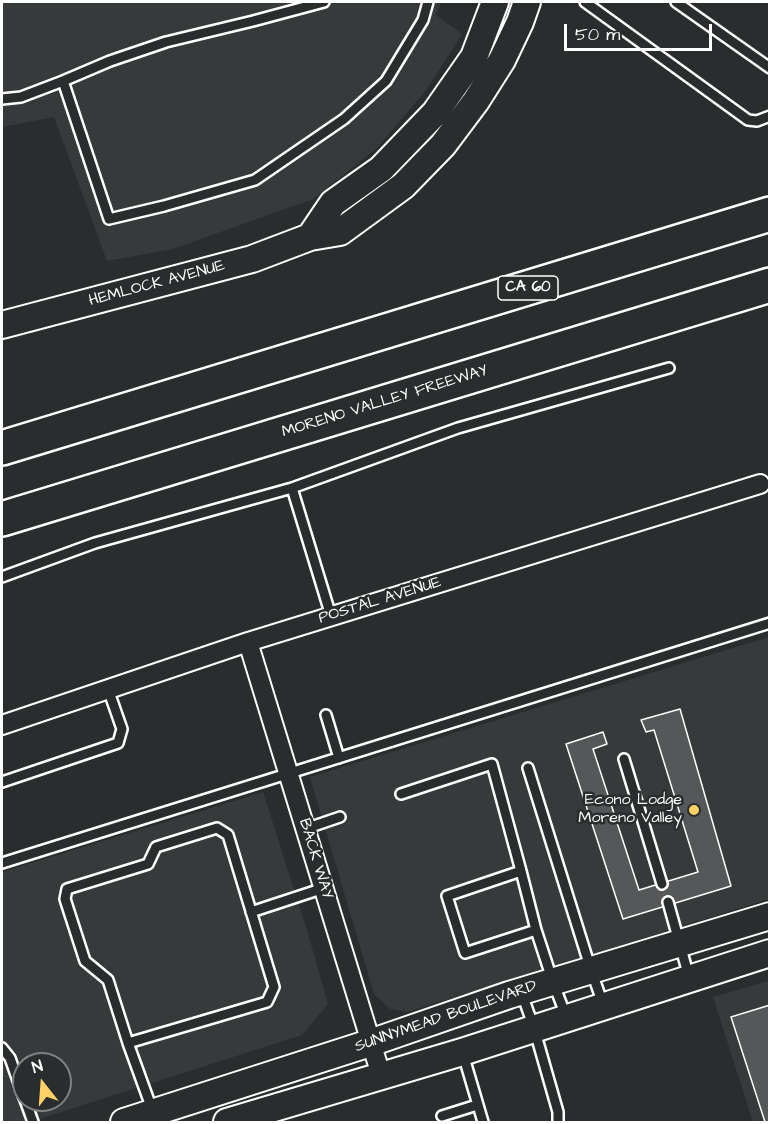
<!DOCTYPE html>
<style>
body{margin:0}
#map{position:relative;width:771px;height:1124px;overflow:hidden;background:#2a2d2e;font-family:"Architects Daughter",sans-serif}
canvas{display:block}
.frame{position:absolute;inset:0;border:3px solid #fff;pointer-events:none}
.north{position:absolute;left:12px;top:1052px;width:60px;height:60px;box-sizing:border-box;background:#2a2d2e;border:2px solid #7f8182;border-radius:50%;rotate:343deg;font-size:16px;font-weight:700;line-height:24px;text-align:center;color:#fff}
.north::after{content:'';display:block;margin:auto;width:21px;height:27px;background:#ffd166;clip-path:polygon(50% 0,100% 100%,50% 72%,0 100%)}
.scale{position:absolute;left:564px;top:24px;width:148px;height:27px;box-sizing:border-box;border:3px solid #fff;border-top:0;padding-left:8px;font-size:18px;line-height:21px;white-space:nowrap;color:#fff;-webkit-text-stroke:4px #2a2d2e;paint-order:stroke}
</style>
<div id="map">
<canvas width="771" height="1124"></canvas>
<div class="frame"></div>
<div class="north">N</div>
<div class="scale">50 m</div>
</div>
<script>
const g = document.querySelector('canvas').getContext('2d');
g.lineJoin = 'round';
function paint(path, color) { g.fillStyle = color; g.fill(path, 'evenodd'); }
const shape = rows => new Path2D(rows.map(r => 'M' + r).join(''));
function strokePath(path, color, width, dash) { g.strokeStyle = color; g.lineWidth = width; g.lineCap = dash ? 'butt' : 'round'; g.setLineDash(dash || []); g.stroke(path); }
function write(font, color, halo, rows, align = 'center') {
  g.font = font + ' "Architects Daughter",sans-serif'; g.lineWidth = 5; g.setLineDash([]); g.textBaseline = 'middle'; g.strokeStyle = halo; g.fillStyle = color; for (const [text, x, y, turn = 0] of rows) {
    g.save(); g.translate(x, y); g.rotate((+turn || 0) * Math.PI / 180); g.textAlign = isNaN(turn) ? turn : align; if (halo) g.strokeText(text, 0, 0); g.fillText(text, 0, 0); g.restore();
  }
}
paint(shape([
 [2,2,441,2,436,15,462,34,427,89,377,148,313,199,173,249,107,261,54,117,2,127],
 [769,637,769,899,407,1012,390,1009,374,994,310,777],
 [263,792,306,927,328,1004,302,1035,30,1122,2,1122,2,872],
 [24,1064,60,1064,60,1100,24,1100],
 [769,981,769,1122,753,1122,713,997]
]), '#373a3b');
const building = shape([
 [680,709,731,886,623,919,566,744,603,732,607,744,593,749,639,890,698,872,654,730,646,732,641,720,680,709],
 [770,1005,770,1122,765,1122,731,1017,770,1005]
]);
paint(building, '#555758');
strokePath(building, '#fff', 1.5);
const lane = shape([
 [585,2,748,120,757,121,770,116],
 [676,2,770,68],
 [63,81,110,61,166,42,253,21,324,2],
 [2,99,21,97,63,81,109,219,164,206,255,180,344,119,386,81,423,20,428,2],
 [2,577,95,543,292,488],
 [331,616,292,488,458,428,669,368],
 [326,715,339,758],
 [624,759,662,884],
 [528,768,591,970,603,1004],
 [2,782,118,743,122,729,108,689],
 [401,794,492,764,521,871,447,896,465,953,536,930,553,982,566,1016],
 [305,829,340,817],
 [2,863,770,623],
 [521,871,536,930],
 [668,902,689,977],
 [251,912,324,888],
 [522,994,534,1028,558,1112,558,1122],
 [128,1043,267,1002,274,987,228,835,217,828,156,847,148,864,67,889,65,899,85,961,108,980,128,1043,153,1112],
 [2,1048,10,1058,24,1098],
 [463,1054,483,1122],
 [25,1100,33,1122],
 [442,1116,477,1105]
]);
const street = shape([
 [248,642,381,1075],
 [2,725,248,642,760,484]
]);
const secondary = shape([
 [310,237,333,203,381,169,435,113,474,57,495,2],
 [2,325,252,259,310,237,340,232,403,186,443,145,476,101,502,60,520,22,527,2],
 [124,1122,370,1043,509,995,770,916],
 [227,1122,462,1052,770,953]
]);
const highway = shape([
 [2,448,770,214],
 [2,519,770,285]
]);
strokePath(lane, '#fff', 14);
strokePath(street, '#fff', 22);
strokePath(secondary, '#fff', 30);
strokePath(highway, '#fff', 38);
strokePath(lane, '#2a2d2e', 9);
strokePath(street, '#2a2d2e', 18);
strokePath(secondary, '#2a2d2e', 26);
strokePath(highway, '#2a2d2e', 33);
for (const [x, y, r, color] of [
 [694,810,6,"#ffd166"]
]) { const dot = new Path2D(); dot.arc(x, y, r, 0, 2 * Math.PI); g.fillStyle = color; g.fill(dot); strokePath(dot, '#2a2d2e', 2); }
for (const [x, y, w] of [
 [528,288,60]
]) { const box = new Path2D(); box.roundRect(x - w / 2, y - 12, w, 24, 4.5); g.fillStyle = '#2a2d2e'; g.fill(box); strokePath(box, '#fff', 1.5); }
write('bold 15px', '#fff', null, [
 ["CA 60",528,288]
]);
write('16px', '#fff', '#2a2d2e', [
 ["HEMLOCK AVENUE",157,284,-15],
 ["MORENO VALLEY FREEWAY",385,402,-17],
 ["POSTAL AVENUE",380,601,-17],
 ["BACK WAY",315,859,73],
 ["SUNNYMEAD BOULEVARD",446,1017,-19]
]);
write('16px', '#fff', '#2a2d2e', [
 ["Econo Lodge",682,801],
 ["Moreno Valley",682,819]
], 'right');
</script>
